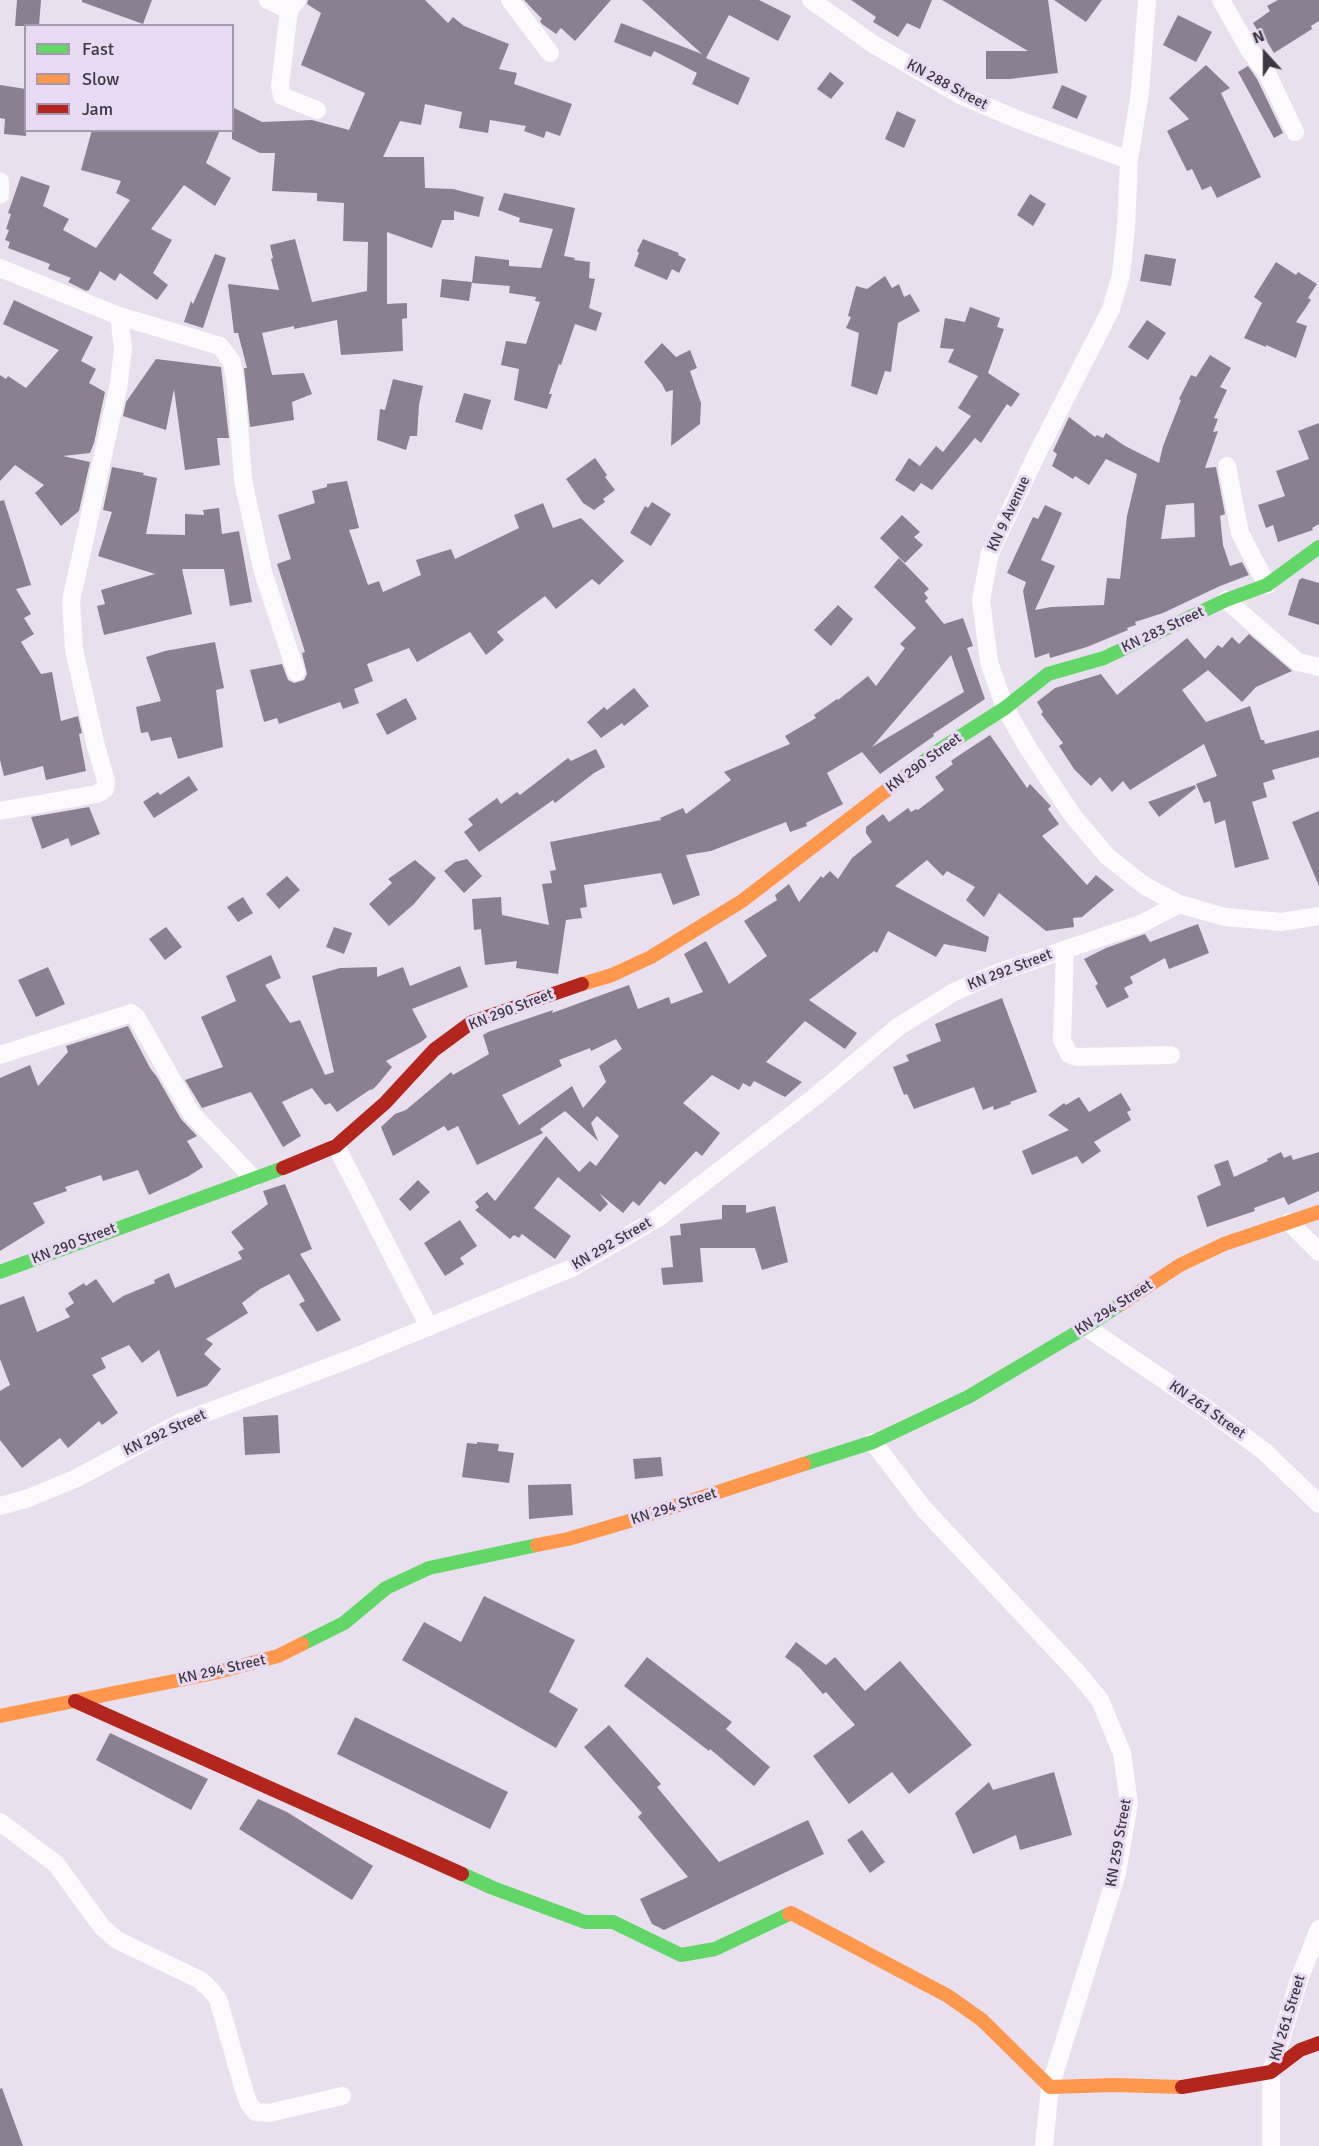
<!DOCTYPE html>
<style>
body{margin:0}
#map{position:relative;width:1319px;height:2146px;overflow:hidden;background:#e8e0ee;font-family:Signika,sans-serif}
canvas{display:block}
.legend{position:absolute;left:24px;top:24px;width:210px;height:108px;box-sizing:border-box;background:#e9daf4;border:2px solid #a499ad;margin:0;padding:8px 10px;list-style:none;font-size:18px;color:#3d3842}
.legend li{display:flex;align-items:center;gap:12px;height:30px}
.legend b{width:30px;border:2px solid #a499ad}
.north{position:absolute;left:1235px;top:24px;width:60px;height:60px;-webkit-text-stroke:4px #e9daf4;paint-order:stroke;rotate:339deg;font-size:16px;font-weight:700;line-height:24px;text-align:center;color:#3d3842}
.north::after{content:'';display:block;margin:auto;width:21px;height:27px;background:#3d3842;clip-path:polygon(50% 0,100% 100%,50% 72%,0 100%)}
</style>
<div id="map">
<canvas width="1319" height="2146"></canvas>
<ul class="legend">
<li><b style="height:8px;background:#63d668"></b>Fast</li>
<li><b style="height:8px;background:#ff974d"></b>Slow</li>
<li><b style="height:8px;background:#b3261e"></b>Jam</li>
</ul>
<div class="north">N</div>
</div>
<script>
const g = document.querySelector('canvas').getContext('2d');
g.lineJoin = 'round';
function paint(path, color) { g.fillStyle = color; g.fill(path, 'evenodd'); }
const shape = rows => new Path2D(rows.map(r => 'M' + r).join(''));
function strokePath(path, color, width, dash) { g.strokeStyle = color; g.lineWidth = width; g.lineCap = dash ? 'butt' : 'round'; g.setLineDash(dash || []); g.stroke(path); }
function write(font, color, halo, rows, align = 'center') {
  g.font = font + ' Signika,sans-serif'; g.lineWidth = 6; g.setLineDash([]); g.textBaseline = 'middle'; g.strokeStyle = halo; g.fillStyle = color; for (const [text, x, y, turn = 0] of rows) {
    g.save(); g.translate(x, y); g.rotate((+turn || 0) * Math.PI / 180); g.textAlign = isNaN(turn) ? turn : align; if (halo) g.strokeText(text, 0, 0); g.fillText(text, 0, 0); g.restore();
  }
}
paint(shape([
 [17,0,41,0,39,26,15,26],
 [82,0,152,0,143,24,82,2],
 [308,0,425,0,448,23,453,17,464,26,509,44,499,69,517,73,514,84,572,104,560,136,546,131,544,138,524,131,526,126,490,120,488,133,459,128,462,112,425,104,421,125,400,121,383,157,424,157,425,188,453,189,484,197,479,217,454,211,454,220,442,220,432,248,387,232,387,304,407,303,407,318,402,319,403,351,341,355,337,320,294,329,294,326,262,333,272,375,304,373,312,394,292,402,294,420,250,427,244,368,247,368,238,333,234,333,228,284,279,290,271,259,273,258,270,245,295,239,312,302,367,291,368,242,343,241,344,203,317,201,317,193,272,191,275,153,260,153,232,139,232,107,262,122,312,120,349,130,365,93,301,65,321,13,307,4],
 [524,0,611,0,575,41,561,28,556,34,542,24,540,21,542,19],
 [642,0,759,0,791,16,778,41,729,15,706,58,750,78,738,105,692,84,697,73,678,63,654,51,651,57,614,42,621,23,702,54],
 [851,0,932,0,920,29,907,23,898,37,873,22,876,17],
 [942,0,1048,0,1058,73,1010,79,986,79,986,51,1028,51],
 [1054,0,1102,0,1086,22],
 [1278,0,1319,0,1319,21,1311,26,1312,29,1274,53,1263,35,1261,36,1253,23,1270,11,1267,6],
 [1178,15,1212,32,1196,62,1163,45],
 [1206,65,1230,88,1221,93,1261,177,1217,198,1211,186,1202,190,1192,169,1187,171,1167,131,1189,119,1169,98],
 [1248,66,1257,79,1283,133,1274,138,1238,72],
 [830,72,844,83,831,99,817,89],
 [0,85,26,89,26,136,4,134,5,119,0,118],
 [1062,85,1087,96,1077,119,1052,108],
 [897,111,916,120,904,148,885,139],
 [92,130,220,130,206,163,231,178,215,206,184,185,151,229,172,240,153,273,168,285,157,300,120,273,115,281,100,271,89,290,86,291,68,282,71,278,48,269,50,264,8,248,10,242,5,240,9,230,6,229,11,214,8,213,21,176,50,186,43,206,69,219,63,230,96,248,130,200,116,193,121,181,81,170],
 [504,193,575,208,564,256,575,258,574,260,590,262,589,278,595,279,589,308,602,313,596,331,575,324,561,365,559,364,549,394,552,394,547,409,514,400,519,369,501,365,506,341,526,344,540,302,535,301,536,297,509,293,510,286,472,283,475,256,509,260,509,266,541,268,553,229,519,222,520,218,498,210],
 [1030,194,1046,204,1033,226,1017,215],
 [643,239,679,253,678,255,686,259,679,273,672,269,667,280,634,266,639,253,637,251],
 [215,254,226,258,203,328,184,322,191,301,193,304],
 [1145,254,1176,259,1171,286,1140,281],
 [1276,262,1296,275,1298,272,1317,284,1308,298,1311,300,1296,322,1307,326,1296,358,1266,345,1266,347,1244,338,1262,303,1254,297],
 [885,276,892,288,899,284,904,297,910,294,920,311,898,323,891,372,885,371,877,395,851,386,859,333,846,328,851,317,848,316,856,286,867,289],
 [442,279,472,282,469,301,440,297],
 [14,300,93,337,81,361,96,369,89,383,105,392,94,443,90,453,63,456,90,462,79,511,61,526,35,493,44,485,15,465,0,481,0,375,6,379,8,376,26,388,59,350,3,324],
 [970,307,1000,318,997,327,1004,329,988,373,1020,394,1011,407,1007,404,981,443,975,438,932,490,921,483,914,492,895,480,909,458,920,466,936,446,943,452,971,416,958,408,978,376,948,362,954,349,940,348,945,318,965,322],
 [1147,320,1166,333,1148,360,1128,347],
 [662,343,676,357,690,350,697,368,690,371,701,403,700,424,671,446,673,390,666,392,662,384,644,362],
 [1210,355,1231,368,1220,387,1227,390,1214,418,1218,419,1213,432,1218,431,1205,468,1216,467,1225,514,1220,516,1223,545,1230,566,1242,562,1249,575,1220,586,1163,613,1135,622,1136,625,1127,628,1128,630,1087,647,1050,658,1049,653,1035,658,1023,591,1026,582,1007,573,1033,517,1038,519,1045,505,1062,513,1041,560,1055,566,1035,610,1051,607,1104,605,1107,578,1120,579,1127,516,1137,474,1106,459,1089,485,1075,476,1073,479,1052,466,1057,454,1053,451,1069,417,1095,437,1097,435,1103,438,1106,433,1125,446,1159,463,1163,446,1181,400,1179,399,1191,375,1196,377],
 [1194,503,1195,537,1161,539,1166,505],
 [156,359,221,367,229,438,217,438,220,465,185,470,174,389,166,430,123,416,126,402],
 [393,379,423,386,419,405,417,436,410,436,406,450,377,440,380,409,385,410],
 [464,393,491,400,482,430,455,422],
 [1319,423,1319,524,1312,528,1313,530,1278,542,1273,525,1266,528,1258,505,1285,496,1276,471,1309,459,1298,431],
 [595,458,607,475,605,477,615,490,603,499,605,502,594,510,583,503,566,479],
 [112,467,144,473,143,475,157,478,146,534,185,535,185,514,204,515,203,510,219,508,222,534,239,531,252,602,230,606,224,569,182,569,192,614,104,635,97,606,105,604,101,590,155,574,98,556,112,512,103,510],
 [347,481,359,528,349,530,368,585,379,581,383,592,421,575,416,560,451,549,455,559,519,528,514,515,543,503,553,528,581,518,624,561,599,585,592,579,556,609,545,596,497,632,504,640,486,655,470,632,417,662,409,648,367,664,373,681,354,689,359,703,343,709,340,702,279,724,277,718,264,722,250,670,282,664,288,680,294,683,304,680,307,674,302,653,305,652,277,564,291,559,278,515,315,503,312,491,327,487,327,484],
 [4,500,31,585,16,589,31,614,24,618,34,634,21,642,41,674,52,672,61,721,78,716,82,733,79,734,86,771,46,780,43,766,4,776,0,760,0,501],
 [652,502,671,514,651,546,630,533,645,506,648,508],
 [902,515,920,532,914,537,923,545,905,563,880,538],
 [899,558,929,589,924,593,928,598,925,601,944,624,963,618,973,646,967,648,985,699,933,734,934,736,880,774,862,752,827,773,843,804,806,823,807,826,790,832,786,822,711,851,686,855,700,895,673,905,661,873,584,885,587,907,580,908,582,918,566,920,558,974,516,968,517,961,485,965,481,929,474,930,472,899,501,897,502,915,549,925,542,884,552,883,550,871,556,870,550,842,661,820,660,818,683,808,686,814,731,780,724,772,790,744,785,736,816,718,814,715,837,699,838,700,868,676,876,686,905,648,900,644,916,628,874,587],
 [951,655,964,692,872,747],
 [1302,578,1319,583,1319,625,1288,615,1299,580],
 [838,605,853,619,831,646,814,630],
 [1249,634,1292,671,1256,687,1242,702,1208,670,1182,690,1206,722,1250,706,1261,740,1264,740,1265,744,1319,730,1319,757,1272,770,1275,779,1263,783,1267,797,1252,802,1269,859,1235,868,1225,820,1215,824,1210,801,1204,803,1196,784,1217,776,1204,744,1130,790,1123,781,1112,792,1100,777,1091,786,1074,769,1059,746,1063,743,1041,714,1043,712,1037,702,1055,688,1101,674,1117,695,1187,638,1205,659,1218,645,1222,648,1232,637,1239,644],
 [215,642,224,688,216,690,223,747,178,759,171,737,151,741,148,732,141,733,136,707,161,701,146,657,165,651],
 [634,688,649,706,624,726,622,723,601,738,587,722,604,707,607,710],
 [406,698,417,719,387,735,376,714],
 [990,735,1027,788,1030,784,1051,806,1048,809,1059,824,1042,836,1087,885,1096,875,1114,890,1082,917,1073,918,1074,927,1046,931,999,893,984,917,966,900,975,887,947,871,943,876,927,860,895,886,989,937,986,952,944,944,936,957,888,931,877,953,874,951,809,1000,857,1033,845,1049,805,1021,766,1062,802,1082,785,1097,754,1081,750,1087,743,1083,739,1090,712,1075,683,1103,720,1133,702,1156,696,1151,665,1185,660,1181,639,1206,633,1201,623,1213,599,1193,608,1204,600,1212,558,1177,534,1208,571,1236,555,1259,522,1234,519,1238,514,1235,510,1239,475,1210,479,1207,475,1202,487,1192,495,1201,546,1136,579,1172,590,1161,596,1166,619,1136,597,1116,591,1123,598,1141,565,1111,540,1129,543,1133,477,1165,458,1126,448,1131,444,1126,393,1156,381,1127,395,1114,406,1110,451,1072,453,1075,489,1054,483,1035,488,1032,553,1010,552,1013,629,985,638,1009,669,997,671,1004,703,992,684,954,706,941,729,984,767,956,744,921,777,900,775,895,789,884,799,902,821,876,823,878,830,871,838,879,852,858,872,842,866,833,866,827,883,814,889,822,908,808,911,812,916,809,918,810,944,790,935,777,953,764,951,761,955,758],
 [616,1039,622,1049,599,1066,606,1082,583,1108,572,1086,519,1125,502,1095,562,1066,559,1060,590,1048,591,1051],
 [596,749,605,767,594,773,555,803,553,800,479,852,464,832,473,825,468,819,497,798,501,804,517,792,520,795,568,758,571,761],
 [189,776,198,790,154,818,143,802,158,792,160,795],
 [1195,785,1196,788,1159,817,1148,802],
 [89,807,100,834,71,846,68,838,42,849,31,817],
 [1319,811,1319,886,1292,822],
 [467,859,482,876,464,893,444,871,455,862],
 [415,860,436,878,414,904,389,926,369,904,392,883,388,879],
 [287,876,300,890,279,909,266,894],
 [243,897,253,913,238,922,227,907],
 [1198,924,1209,953,1169,969,1165,958,1130,977,1133,983,1124,988,1129,997,1107,1008,1095,986,1098,984,1084,959,1106,948,1145,934,1150,942],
 [166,927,182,947,165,960,149,939],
 [334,927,352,933,344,954,326,947],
 [271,955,281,978,265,985,290,1023,300,1020,325,1075,334,1072,312,976,340,968,377,967,377,977,403,967,410,986,460,966,468,987,412,1009,427,1037,421,1042,386,1061,392,1067,379,1083,372,1090,371,1089,337,1112,330,1103,325,1105,312,1088,282,1102,301,1136,283,1147,251,1092,202,1108,185,1080,223,1067,201,1017,236,1001,226,976],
 [48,967,65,1004,36,1017,18,980],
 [1002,998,1037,1092,1010,1102,1011,1104,994,1110,993,1106,983,1110,974,1087,914,1109,907,1094,904,1095,893,1067,909,1061,906,1055,941,1041,935,1024],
 [128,1026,150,1068,157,1077,181,1119,197,1136,187,1141,203,1167,189,1176,149,1195,138,1170,103,1181,101,1175,65,1187,67,1191,33,1203,45,1223,0,1251,0,1078,30,1065,38,1086,68,1052,66,1046],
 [1121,1093,1131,1110,1127,1112,1131,1120,1094,1142,1101,1151,1082,1164,1077,1156,1032,1175,1022,1151,1069,1130,1048,1115,1064,1103,1066,1105,1079,1097,1089,1112],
 [1281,1152,1284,1158,1291,1155,1293,1160,1319,1152,1319,1191,1288,1205,1284,1197,1254,1208,1255,1211,1207,1227,1197,1196,1221,1185,1214,1165,1228,1160,1234,1177,1268,1161,1267,1159],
 [418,1180,430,1192,410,1211,399,1199],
 [285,1184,312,1249,300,1254,341,1320,317,1332,299,1304,305,1301,289,1274,260,1289,242,1303,248,1313,206,1339,213,1344,204,1354,221,1369,207,1386,177,1397,159,1350,142,1363,129,1345,101,1358,106,1368,92,1375,118,1413,102,1425,99,1421,68,1448,60,1438,22,1468,0,1440,0,1391,10,1385,0,1359,0,1305,24,1296,37,1332,70,1317,65,1309,74,1303,68,1293,84,1283,86,1286,96,1279,113,1303,123,1296,155,1283,154,1280,169,1273,175,1288,242,1259,238,1252,244,1249,231,1232,268,1204,263,1191],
 [722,1205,746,1205,746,1213,775,1206,788,1262,762,1270,755,1248,700,1248,703,1282,663,1285,661,1268,673,1267,670,1236,681,1235,680,1224,722,1219],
 [460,1220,477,1246,460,1258,464,1264,445,1276,424,1243],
 [278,1415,280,1453,245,1455,243,1417],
 [477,1442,499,1444,498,1451,514,1453,509,1483,462,1477,467,1443,477,1444],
 [661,1457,663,1476,635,1479,633,1459],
 [571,1484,573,1515,529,1519,528,1485],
 [484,1596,575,1640,549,1692,578,1709,556,1748,402,1660,424,1622,461,1642],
 [796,1642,826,1665,835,1657,865,1691,900,1661,972,1745,909,1794,892,1772,849,1804,813,1756,855,1725,826,1692,823,1694,800,1668,785,1657],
 [647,1657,732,1722,726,1729,770,1767,754,1786,710,1749,709,1751,624,1686],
 [355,1717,508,1792,490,1829,337,1754],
 [609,1725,661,1784,657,1787,719,1862,808,1820,824,1854,664,1930,652,1924,640,1899,688,1877,638,1817,642,1813,584,1747],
 [110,1733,208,1779,191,1810,96,1760],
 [1054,1772,1072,1835,1020,1850,1016,1835,973,1854,955,1813,989,1782,993,1790],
 [258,1799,287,1812,373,1866,352,1900,239,1829],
 [862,1830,885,1862,870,1873,847,1840],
 [2,2088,23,2146,0,2146,0,2089]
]), '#8a8091');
strokePath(shape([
 [268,0,289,10,297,0],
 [510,0,550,53],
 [811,0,873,44,962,96,1019,120,1129,160],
 [1147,0,1140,92,1129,160,1126,228,1121,275,1111,309,1035,458,990,553,981,600,989,662,1005,708,1028,748,1073,816,1108,857,1145,886,1179,904,1225,917,1282,922,1319,916],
 [1221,0,1250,51,1267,73,1295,132],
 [289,10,280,86,282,96,317,110],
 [0,181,0,195],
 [0,268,119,316,220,346,232,362,236,386,243,480,263,572,296,672],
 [1227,466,1240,533,1267,585],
 [1226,600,1298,662,1319,667],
 [0,811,97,794,105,789,106,781,96,746,74,650,71,601,119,383,123,348,119,316],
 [1065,950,1062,1040,1069,1054,1076,1057,1171,1055],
 [0,1055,131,1013,137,1018,191,1113,253,1178],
 [336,1146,429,1327],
 [1289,1222,1319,1252],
 [1086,1327,1210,1411,1265,1452,1319,1504],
 [873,1442,924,1509,1076,1671,1100,1700,1122,1753,1129,1803,1117,1873,1050,2087,1044,2146],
 [0,1506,26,1499,77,1478,179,1423,350,1359,572,1268,658,1218,816,1096,898,1027,954,992,997,973,1143,923,1179,904],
 [0,1822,56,1864,102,1927,117,1940,200,1980,210,1989,218,1999,244,2090,249,2104,256,2112,269,2113,342,2096],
 [1271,2146,1271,2072,1300,1977,1319,1929]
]), '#fcfafc', 18);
strokePath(shape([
 [905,776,936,752,1005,708,1048,674,1104,658,1226,600,1267,585,1319,547],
 [0,1272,283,1168],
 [804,1464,873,1442,968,1397,1086,1327,1121,1304],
 [302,1644,344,1623,386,1588,429,1568,537,1545],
 [462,1874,493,1888,585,1922,613,1922,681,1955,715,1949,789,1914]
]), '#63d668', 14);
strokePath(shape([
 [582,984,612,975,651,957,742,901,905,776],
 [1121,1304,1180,1265,1224,1244,1319,1212],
 [537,1545,568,1539,626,1522,804,1464],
 [0,1716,214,1673,278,1656,302,1644],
 [789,1914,791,1913,948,1996,982,2020,1050,2087,1114,2085,1182,2087]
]), '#ff974d', 14);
strokePath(shape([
 [283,1168,336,1146,385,1103,434,1050,472,1022,582,984],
 [75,1701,462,1874],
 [1182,2087,1271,2072,1300,2050,1319,2043]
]), '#b3261e', 14);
write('15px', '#3d3842', '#e9daf4', [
 ["KN 288 Street",947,85,28],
 ["KN 9 Avenue",1009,514,-65],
 ["KN 283 Street",1163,630,-25],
 ["KN 290 Street",924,763,-36],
 ["KN 292 Street",1010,970,-21],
 ["KN 290 Street",511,1010,-21],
 ["KN 290 Street",74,1244,-21],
 ["KN 292 Street",612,1244,-30],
 ["KN 294 Street",1114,1308,-33],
 ["KN 261 Street",1207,1410,35],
 ["KN 292 Street",165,1433,-25],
 ["KN 294 Street",674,1507,-18],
 ["KN 294 Street",222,1670,-13],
 ["KN 259 Street",1119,1843,-80],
 ["KN 261 Street",1288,2018,-73]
]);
</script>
